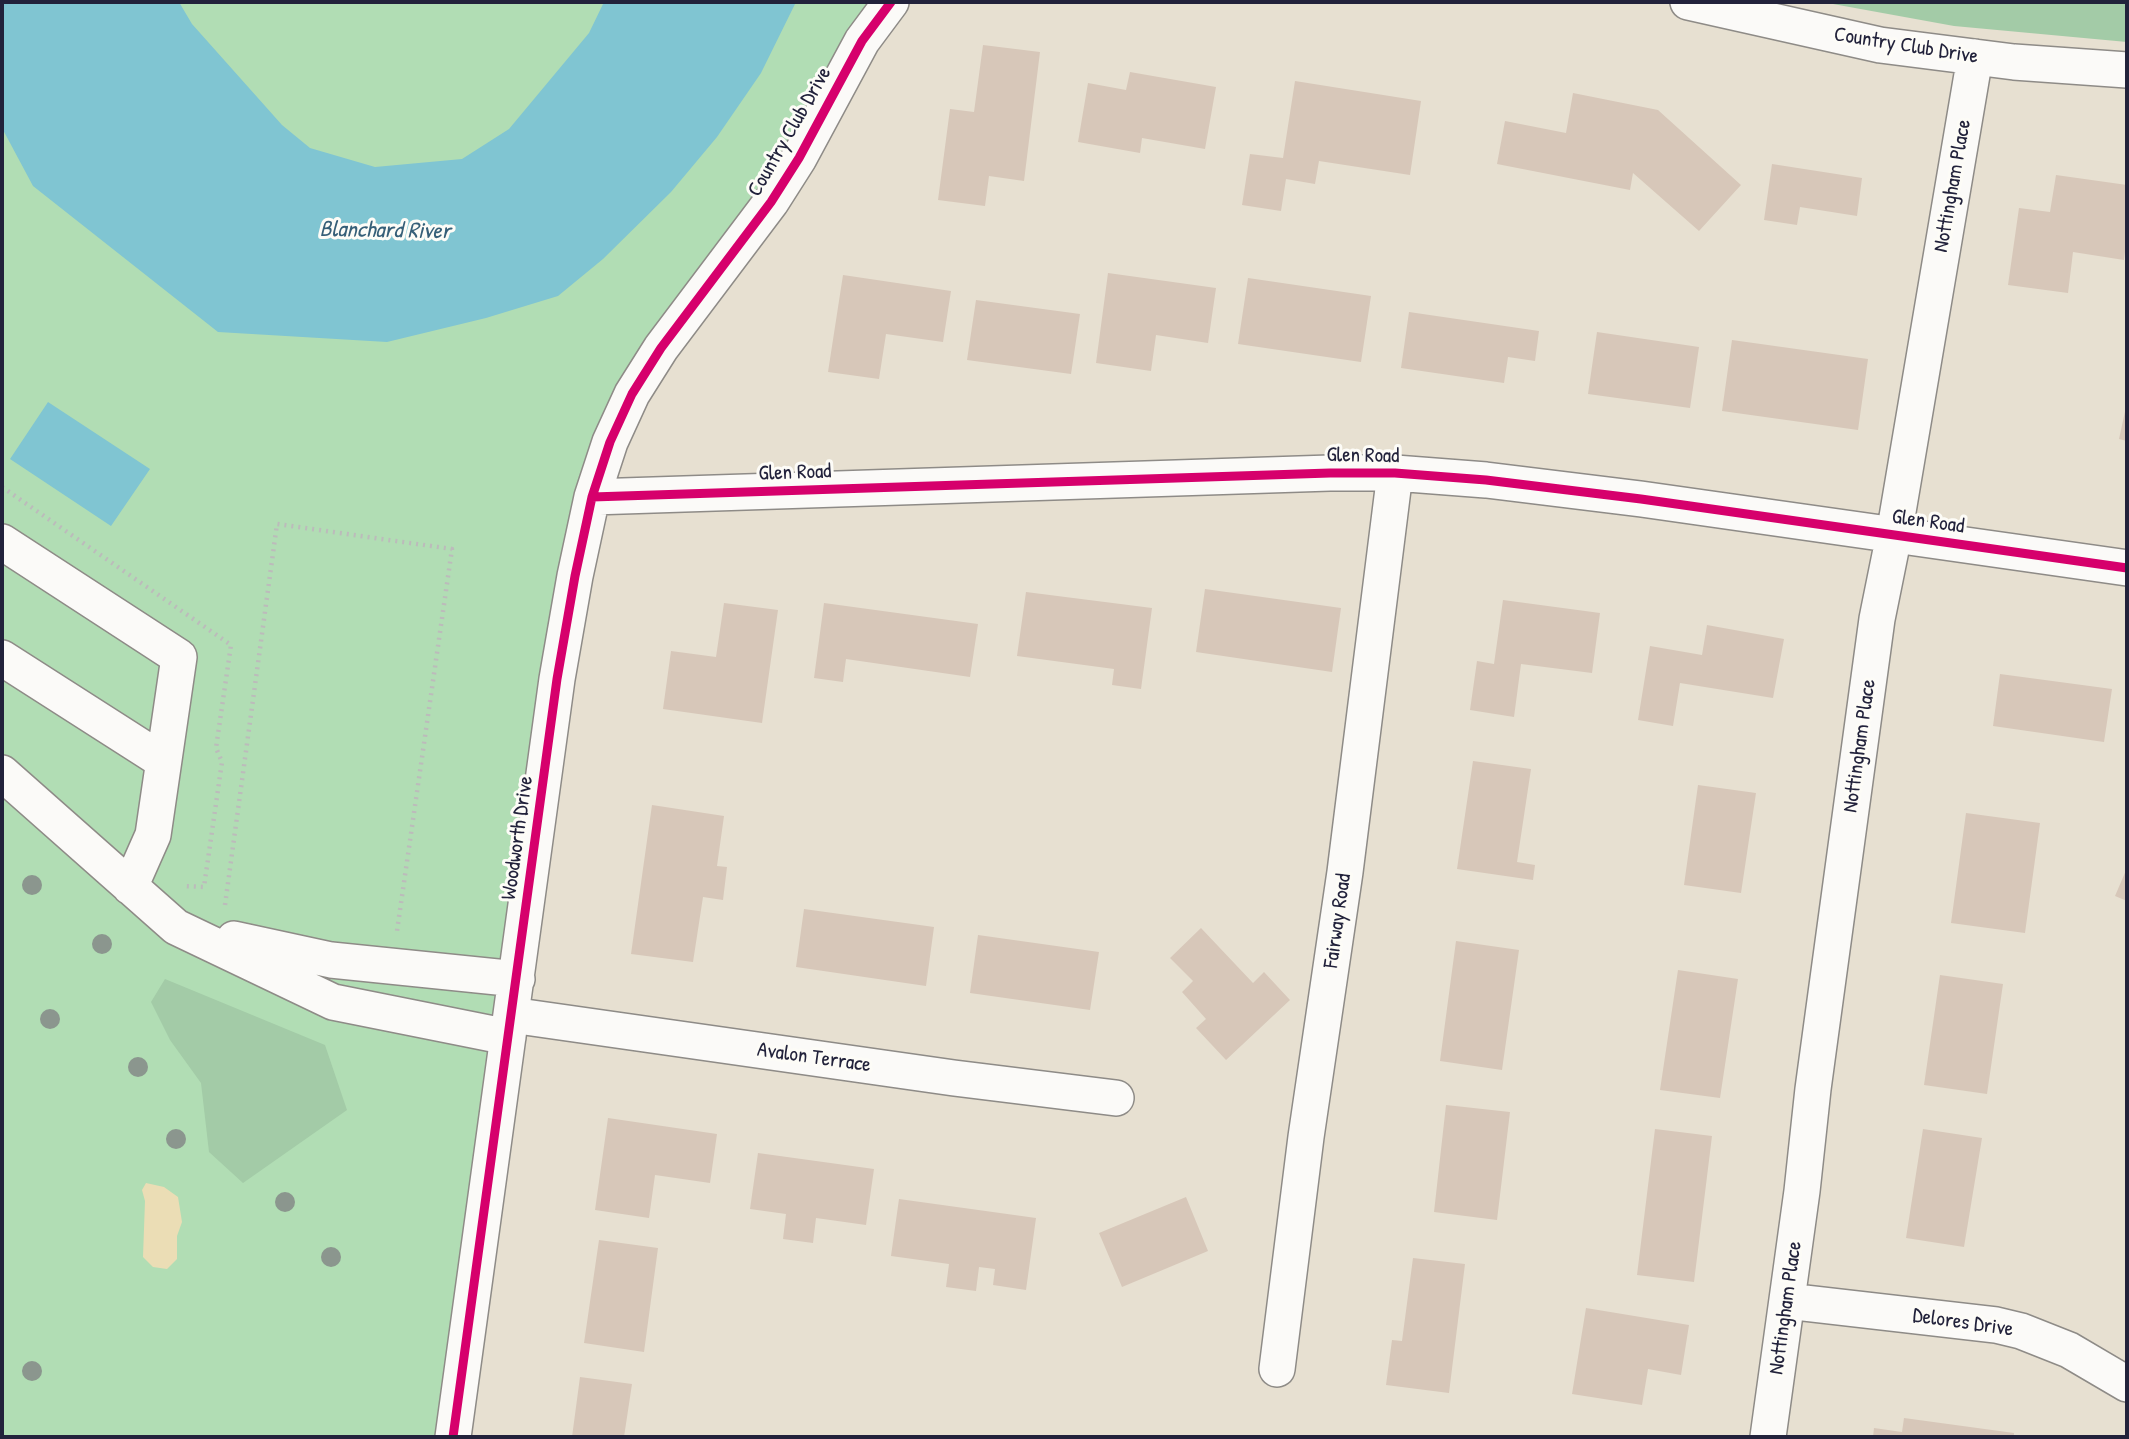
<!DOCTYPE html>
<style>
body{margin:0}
#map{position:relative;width:2129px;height:1439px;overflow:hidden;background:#e7e0d1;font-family:"Patrick Hand",sans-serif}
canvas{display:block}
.frame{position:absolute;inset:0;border:4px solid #22223b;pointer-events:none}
</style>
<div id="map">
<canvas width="2129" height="1439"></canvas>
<div class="frame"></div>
</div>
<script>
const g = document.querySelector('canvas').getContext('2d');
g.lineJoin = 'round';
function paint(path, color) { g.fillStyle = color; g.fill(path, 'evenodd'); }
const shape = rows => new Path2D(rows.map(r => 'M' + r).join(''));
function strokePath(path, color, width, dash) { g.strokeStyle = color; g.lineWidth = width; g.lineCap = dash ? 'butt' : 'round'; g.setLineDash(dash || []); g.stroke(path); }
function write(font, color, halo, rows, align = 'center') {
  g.font = font + ' "Patrick Hand",sans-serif'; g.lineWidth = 6; g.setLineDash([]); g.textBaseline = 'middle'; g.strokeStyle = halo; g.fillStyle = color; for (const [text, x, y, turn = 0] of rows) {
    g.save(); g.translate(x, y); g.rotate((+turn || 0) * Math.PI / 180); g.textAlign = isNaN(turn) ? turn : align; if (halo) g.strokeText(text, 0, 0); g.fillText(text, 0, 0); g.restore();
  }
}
paint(shape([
 [2,2,891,2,610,443,453,1437,2,1437]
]), '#b1ddb4');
paint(shape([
 [1822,2,2127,2,2127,42,1954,26],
 [165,979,325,1045,347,1110,243,1183,209,1152,201,1083,170,1040,151,1002]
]), '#a3cba7');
paint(shape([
 [146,1183,164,1187,178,1197,182,1222,177,1236,177,1259,167,1269,153,1267,143,1257,145,1201,142,1190]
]), '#ebddb5');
paint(shape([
 [2,2,179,2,192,24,282,125,310,148,375,167,462,159,509,129,589,33,604,2,796,2,761,73,717,137,671,192,603,259,558,296,486,318,387,342,218,332,33,186,2,128],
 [48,402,150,469,111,526,10,459]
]), '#80c5d2');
paint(shape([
 [983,45,1040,52,1024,181,989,176,985,206,938,200,950,109,974,112],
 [1130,72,1216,87,1205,149,1142,138,1140,153,1078,142,1088,83,1126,90],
 [1295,81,1421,101,1410,175,1319,161,1315,184,1286,179,1281,211,1242,205,1250,154,1283,158],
 [1573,93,1658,110,1741,185,1699,231,1633,173,1630,190,1497,164,1505,121,1566,133],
 [1772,164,1862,178,1857,216,1800,207,1797,225,1764,220],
 [2056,175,2127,185,2127,236,2124,260,2073,252,2068,293,2008,285,2019,208,2050,212],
 [1108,273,1216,288,1208,343,1156,335,1151,371,1096,363],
 [843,275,951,291,943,342,886,334,879,379,828,372],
 [1248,278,1371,296,1361,362,1238,344],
 [976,300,1080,314,1071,374,967,360],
 [1409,312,1539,331,1535,361,1508,357,1504,383,1401,368],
 [1597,332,1699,347,1690,408,1588,394],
 [1732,340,1868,359,1858,430,1722,411],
 [2126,407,2127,408,2127,441,2119,439],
 [1205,589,1341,608,1332,672,1196,652],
 [1026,592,1152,608,1141,689,1112,685,1114,669,1017,656],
 [1503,600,1600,613,1592,673,1521,664,1514,717,1470,710,1477,661,1494,664],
 [724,603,778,610,762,723,663,709,671,651,716,657],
 [824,603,978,624,970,677,846,659,843,682,814,678],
 [1707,625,1784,639,1773,698,1680,683,1673,726,1638,720,1650,646,1702,655],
 [2000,674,2112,689,2104,742,1993,726],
 [1473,761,1531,769,1517,862,1535,865,1533,880,1457,869],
 [1698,785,1756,793,1741,893,1684,885],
 [652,805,724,816,717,866,727,867,723,900,703,897,693,962,631,954],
 [1966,813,2040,823,2025,933,1951,923],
 [2127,868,2127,901,2115,896],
 [804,909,934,927,926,986,796,967],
 [1201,928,1253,983,1264,972,1290,1000,1226,1060,1196,1028,1206,1019,1182,992,1193,981,1170,958],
 [978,935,1099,952,1090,1010,970,993],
 [1456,941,1519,950,1502,1070,1440,1061],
 [1678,970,1738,979,1720,1098,1660,1090],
 [1940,975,2003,984,1987,1094,1924,1085],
 [1446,1105,1510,1112,1497,1220,1434,1212],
 [608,1118,717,1134,710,1183,655,1175,649,1218,595,1210],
 [1655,1129,1712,1136,1694,1282,1637,1275],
 [1923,1129,1982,1138,1964,1247,1906,1238],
 [758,1153,874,1169,866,1225,816,1218,813,1243,783,1239,786,1214,750,1209],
 [1186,1197,1208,1251,1122,1287,1099,1233],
 [899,1199,1036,1218,1026,1290,993,1285,995,1269,979,1267,976,1291,946,1287,949,1264,891,1256],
 [599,1240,658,1248,644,1352,584,1343],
 [1413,1258,1465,1264,1449,1393,1386,1385,1392,1340,1402,1341],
 [1586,1308,1689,1325,1681,1375,1648,1369,1642,1405,1572,1394],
 [580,1377,632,1384,624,1437,572,1437],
 [1904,1418,2014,1433,2014,1437,1873,1437,1874,1428,1902,1432]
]), '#d7c7b9');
const minor = shape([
 [1688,2,1880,45,2014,62,2127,70],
 [592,497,1330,473,1395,473,1486,480,1641,499,2127,568],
 [2,542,179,657,153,835,130,887],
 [2,658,163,761],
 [2,773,176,927,333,1002,508,1037],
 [234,939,331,960,517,979],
 [511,1015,954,1078,1116,1098],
 [1787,1301,1996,1325,2021,1331,2069,1350,2127,1384],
 [1277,1369,1306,1137,1345,872,1395,473],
 [453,1437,557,679,575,576,592,497,610,442,632,394,661,348,771,202,799,158,862,41,891,2],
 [1768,1437,1802,1191,1813,1089,1877,619,1894,535,1975,57]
]);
strokePath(minor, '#8e8b87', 38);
strokePath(shape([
 [2,487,231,645,216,748,222,762,204,887,184,886],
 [225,905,277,524,452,549,397,931,395,931]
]), '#bcbbbb', 4.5, [2, 5]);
strokePath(minor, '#fbfaf8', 35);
strokePath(shape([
 [592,497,1330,473,1395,473,1486,480,1641,499,2127,568],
 [453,1437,557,679,575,576,592,497,610,442,632,394,661,348,771,202,799,158,862,41,891,2]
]), '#d6006c', 9);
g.fillStyle = '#8b968e';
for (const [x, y] of [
 [32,885],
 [102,944],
 [50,1019],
 [138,1067],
 [176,1139],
 [285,1202],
 [331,1257],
 [32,1371]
]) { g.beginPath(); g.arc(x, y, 10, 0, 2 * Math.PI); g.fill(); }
write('21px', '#22223b', '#fdfcf7', [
 ["Country Club Drive",1906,46,9],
 ["Country Club Drive",790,132,-60],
 ["Nottingham Place",1953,186,-80],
 ["Glen Road",1363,456,1],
 ["Glen Road",795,473,-2],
 ["Glen Road",1928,522,8],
 ["Nottingham Place",1860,746,-82],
 ["Woodworth Drive",518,838,-82],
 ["Fairway Road",1338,921,-82],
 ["Avalon Terrace",814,1058,8],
 ["Nottingham Place",1786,1308,-82],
 ["Delores Drive",1963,1323,8]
]);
write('italic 23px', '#365f78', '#fdfcf7', [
 ["Blanchard River",385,231,1]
]);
</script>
